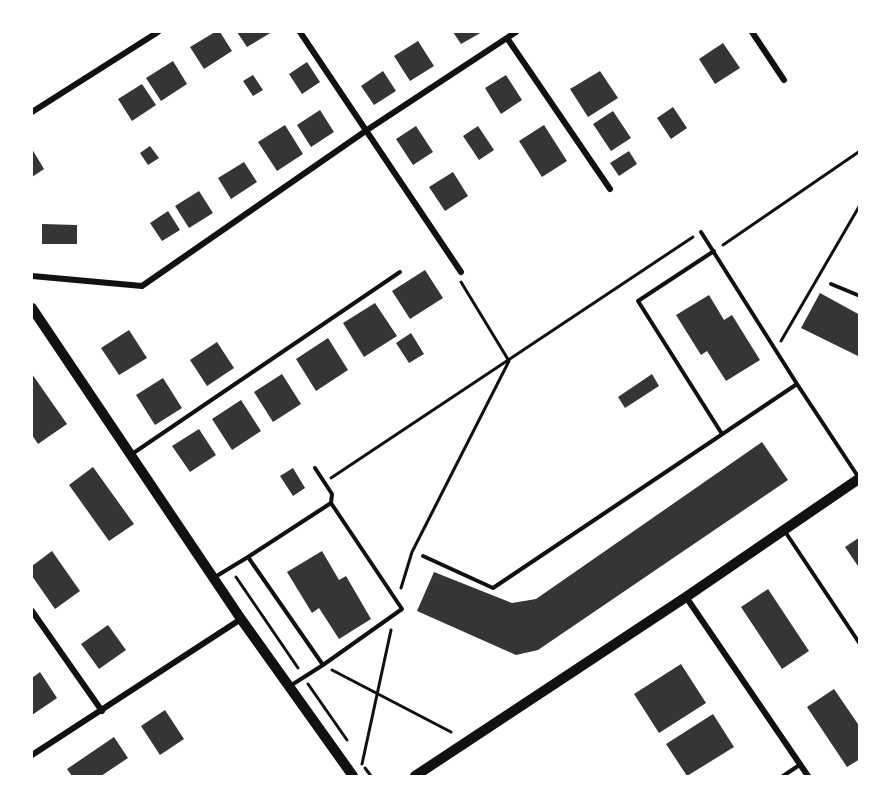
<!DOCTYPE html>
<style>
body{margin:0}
#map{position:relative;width:891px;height:808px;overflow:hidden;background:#fff;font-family:Roboto,sans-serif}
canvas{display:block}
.frame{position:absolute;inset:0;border:33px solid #fff;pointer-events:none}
</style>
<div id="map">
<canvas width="891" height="808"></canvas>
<div class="frame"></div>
</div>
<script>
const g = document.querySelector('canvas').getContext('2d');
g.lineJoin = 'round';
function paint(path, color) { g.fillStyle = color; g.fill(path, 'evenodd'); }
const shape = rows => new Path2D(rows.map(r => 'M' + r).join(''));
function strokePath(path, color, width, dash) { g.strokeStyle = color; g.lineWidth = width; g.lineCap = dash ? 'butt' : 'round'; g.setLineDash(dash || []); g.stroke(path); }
paint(shape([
 [215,32,220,32,232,51,204,69,190,47],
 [237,32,272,32,247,47],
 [453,32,482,32,461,44],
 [418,41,434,66,410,81,394,56],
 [723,43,740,68,715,84,699,59],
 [173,61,187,84,161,101,146,78],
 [307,62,320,82,302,94,289,74],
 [383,71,396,91,374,105,361,86],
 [600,71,618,98,588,117,570,89],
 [253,75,263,90,253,96,243,81],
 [506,75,522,100,501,114,485,88],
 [142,84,156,105,132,121,118,99],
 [673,107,687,128,671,139,657,118],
 [320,110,334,132,311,147,297,125],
 [613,111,631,138,611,151,593,124],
 [285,125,303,154,277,171,258,142],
 [544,125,567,161,542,177,519,141],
 [416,126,433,152,413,165,396,139],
 [478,126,494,150,479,160,463,136],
 [150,146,159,158,148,165,140,153],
 [32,149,44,169,32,177],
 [629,151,637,164,619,176,610,163],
 [244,162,257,182,231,199,218,178],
 [453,172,468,196,445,211,429,187],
 [199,191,213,213,189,228,175,206],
 [168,211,180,230,162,241,150,223],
 [42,224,77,225,77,244,42,244],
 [425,270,443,298,410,319,392,291],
 [820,293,860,315,860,357,801,328],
 [709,295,724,320,732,315,760,360,726,381,707,351,701,355,676,315],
 [375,303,397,336,364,357,343,323],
 [129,330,147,358,119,375,101,348],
 [411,333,424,354,409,363,396,343],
 [328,338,348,370,316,391,296,359],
 [217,342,234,368,207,386,190,360],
 [32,374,67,424,38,444,32,435],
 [282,374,301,404,273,422,254,392],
 [652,374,659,386,625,408,618,397],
 [163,378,182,408,155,425,136,395],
 [241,400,261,431,232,450,212,419],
 [199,429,216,455,190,472,172,446],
 [762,442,788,480,538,650,516,655,417,611,434,572,512,603,536,599],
 [93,467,134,524,109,541,69,485],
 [293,468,305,488,293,496,280,476],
 [860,537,860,569,845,547],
 [52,551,80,591,55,609,32,576,32,566],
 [322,551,339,580,346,576,371,619,339,639,319,608,312,613,287,572],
 [768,589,809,651,782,669,741,607],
 [108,625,126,650,99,669,81,644],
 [681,664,706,703,659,733,634,694],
 [40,672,57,698,32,715,32,678],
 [834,689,860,727,860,759,847,767,807,707],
 [165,710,184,739,160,755,141,726],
 [713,714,734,747,687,776,666,744],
 [114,737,128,758,101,776,72,776,67,769]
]), '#353535');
strokePath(shape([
 [723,245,860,151],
 [781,341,860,205],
 [331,478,693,237],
 [236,577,298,668],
 [401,588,412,552,509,361,461,282],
 [332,670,451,732],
 [308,684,347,740],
 [362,764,391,630],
 [365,768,371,776]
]), '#111', 3);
strokePath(shape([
 [701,232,797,384,859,478],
 [714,251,638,301,722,434],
 [831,284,860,296],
 [132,454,400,272],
 [315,468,332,494,331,503],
 [784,530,860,644],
 [423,556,493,588,797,384],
 [248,557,331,503,402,609,323,665],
 [215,577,248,557,323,665,290,686],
 [783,776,801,764]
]), '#111', 4);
strokePath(shape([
 [300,32,461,272],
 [752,32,784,80],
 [507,38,610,189],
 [32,112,158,32],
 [32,276,142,286,367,130,516,32],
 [686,597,808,776],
 [32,611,102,711],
 [32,755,241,619]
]), '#111', 6);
strokePath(shape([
 [32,308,241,619,353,776],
 [415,776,686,597,860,478]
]), '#111', 10);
</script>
